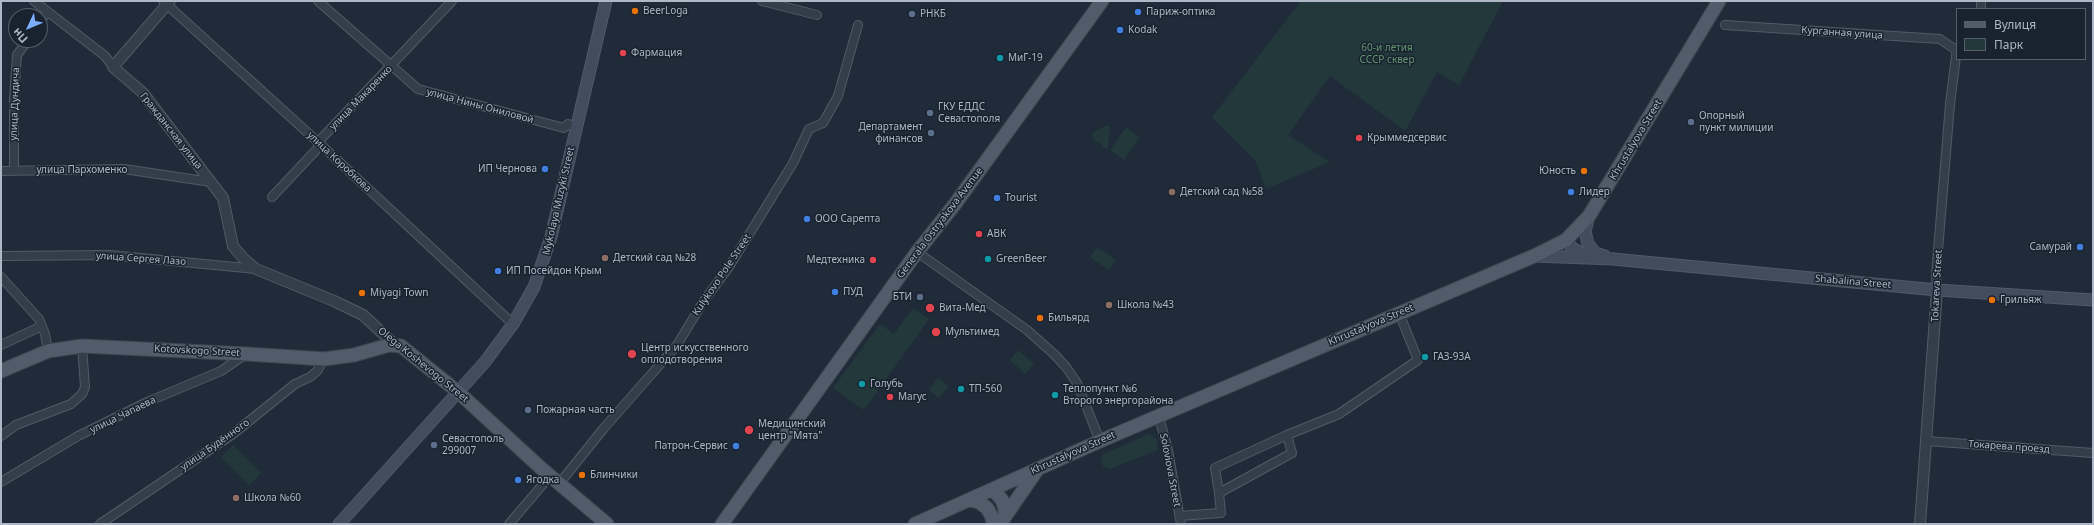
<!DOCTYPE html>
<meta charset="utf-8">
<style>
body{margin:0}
#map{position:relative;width:2094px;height:525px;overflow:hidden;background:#202b3a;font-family:"Noto Sans",sans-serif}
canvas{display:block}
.frame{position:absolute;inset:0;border:2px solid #aeb7c6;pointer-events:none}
.legend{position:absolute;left:1956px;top:8px;width:130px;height:52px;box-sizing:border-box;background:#19222f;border:1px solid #555e6b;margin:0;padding:5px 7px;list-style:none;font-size:12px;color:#aeb7c6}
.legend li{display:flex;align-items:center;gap:8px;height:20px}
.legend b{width:20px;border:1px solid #555e6b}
.north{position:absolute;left:8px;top:8px;width:40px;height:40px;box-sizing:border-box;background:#19222f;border:1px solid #555e6b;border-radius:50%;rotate:226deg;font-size:11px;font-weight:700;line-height:16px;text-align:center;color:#aeb7c6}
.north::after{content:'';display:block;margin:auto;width:14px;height:18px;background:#7dadfd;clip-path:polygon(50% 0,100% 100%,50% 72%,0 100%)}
</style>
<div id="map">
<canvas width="2094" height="525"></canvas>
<div class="frame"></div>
<ul class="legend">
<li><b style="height:5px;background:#515c6a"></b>Вулиця</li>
<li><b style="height:11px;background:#22383b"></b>Парк</li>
</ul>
<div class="north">Пн</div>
</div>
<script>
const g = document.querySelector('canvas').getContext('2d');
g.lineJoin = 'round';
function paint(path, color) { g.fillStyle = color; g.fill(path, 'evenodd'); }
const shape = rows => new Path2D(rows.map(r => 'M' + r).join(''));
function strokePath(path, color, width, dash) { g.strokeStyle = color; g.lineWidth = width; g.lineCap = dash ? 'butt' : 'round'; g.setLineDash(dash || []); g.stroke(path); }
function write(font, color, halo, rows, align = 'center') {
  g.font = font + ' "Noto Sans",sans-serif'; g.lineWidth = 3; g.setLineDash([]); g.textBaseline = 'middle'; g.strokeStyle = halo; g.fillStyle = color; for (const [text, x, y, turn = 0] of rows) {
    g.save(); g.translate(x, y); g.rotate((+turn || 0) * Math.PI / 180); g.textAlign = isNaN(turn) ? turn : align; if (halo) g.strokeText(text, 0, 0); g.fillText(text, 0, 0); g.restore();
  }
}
paint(shape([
 [1301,1,1503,1,1459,85,1437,72,1405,131,1330,76,1288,135,1330,162,1266,189,1255,160,1212,117],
 [1105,126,1110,126,1108,149,1103,148,1102,144,1093,140,1092,133],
 [1126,127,1140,137,1124,160,1110,150],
 [1097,247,1116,260,1109,270,1090,257],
 [913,308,929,319,864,410,833,388,880,324,894,334],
 [1018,350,1034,364,1025,374,1010,360],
 [938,378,949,386,939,398,929,390],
 [1149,434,1157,440,1158,450,1110,469,1103,466,1101,461,1102,455],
 [233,445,261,473,249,485,221,457]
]), '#22383b');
const minor = shape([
 [34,1,105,56,113,67],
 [163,1,319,143,513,324],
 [318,1,418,89,564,128,568,124,576,127],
 [762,1,817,15],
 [1981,9,1981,1],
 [40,22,47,12],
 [1725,25,1940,39,1956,50],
 [1,171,124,169,211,182],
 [14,171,14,100,17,55,28,40],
 [272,197,318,148,320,140,452,1],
 [917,252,1027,330,1054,354,1066,367,1077,383,1100,441],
 [1,256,110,255,256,269],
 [1,277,39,319,45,334,48,351],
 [1937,290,1936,275,1950,104,1957,48],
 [1,345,42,326],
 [1159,417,1168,450,1181,524],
 [1,436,16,425,71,404,82,394,85,387,82,346],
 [1926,441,2093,453],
 [1,482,78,436,147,402,221,371,246,354],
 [559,484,604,428,677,345,703,302,729,267,793,163,809,129,823,123,838,96,858,25],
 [1219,493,1215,468,1287,435],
 [1179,516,1221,513,1219,493,1292,453,1287,435,1339,414,1418,360,1399,313],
 [100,524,233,434,295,384,310,377,317,371,324,359],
 [509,524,550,476]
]);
const tertiary = shape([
 [170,1,113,67,143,93,223,198,233,246,243,258,256,269,334,301,363,315,395,345],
 [1920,524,1937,290]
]);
const secondary = shape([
 [1589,216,1585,231,1588,244,1595,253,1605,256],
 [1566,240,1572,248,1586,256],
 [1534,256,1613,259,1937,290,2093,300],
 [339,524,485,362,513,324,534,287,551,237,606,1]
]);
const primary = shape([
 [1,371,48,351,82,346,247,354,324,359,354,355,389,345,401,346,458,392,542,469,607,524],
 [990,490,996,493,1002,500,1005,509,1005,517],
 [969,500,979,502,987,508,992,517,993,524],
 [722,524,917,252,955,204,1102,1],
 [915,524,1100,441,1534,256,1566,240,1589,216,1719,1],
 [1000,524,1037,470]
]);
strokePath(minor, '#515a68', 10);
strokePath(tertiary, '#515a68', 12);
strokePath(secondary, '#515a68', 13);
strokePath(primary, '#3d4653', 15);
strokePath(minor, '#343d4a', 8);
strokePath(tertiary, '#343d4a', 10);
strokePath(secondary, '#414c5d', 11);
strokePath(primary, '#515c6a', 13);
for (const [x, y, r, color] of [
 [635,11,4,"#e8710a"],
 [1138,12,4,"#3f7fe0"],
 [912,14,4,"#5c6f8a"],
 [1120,30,4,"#3f7fe0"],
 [623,53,4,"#e0444e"],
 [1000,58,4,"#0f9aa8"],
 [930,113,4,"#5c6f8a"],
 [1691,122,4,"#5c6f8a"],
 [931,133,4,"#5c6f8a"],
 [1359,138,4,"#e0444e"],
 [545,169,4,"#3f7fe0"],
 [1584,171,4,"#e8710a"],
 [1172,192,4,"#8d6e63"],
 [1571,192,4,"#3f7fe0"],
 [997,198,4,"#3f7fe0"],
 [807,219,4,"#3f7fe0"],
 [979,234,4,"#e0444e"],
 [2080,247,4,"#3f7fe0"],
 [605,258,4,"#8d6e63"],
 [988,259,4,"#0f9aa8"],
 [873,260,4,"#e0444e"],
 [498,271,4,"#3f7fe0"],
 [835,292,4,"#3f7fe0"],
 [362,293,4,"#e8710a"],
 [920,297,4,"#5c6f8a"],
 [1992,300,4,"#e8710a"],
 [1109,305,4,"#8d6e63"],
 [930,308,5,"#e0444e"],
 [1040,318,4,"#e8710a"],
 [936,332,5,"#e0444e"],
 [632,354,5,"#e0444e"],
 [1425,357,4,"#0f9aa8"],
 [862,384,4,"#0f9aa8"],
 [961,389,4,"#0f9aa8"],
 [1055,395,4,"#0f9aa8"],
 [890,397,4,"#e0444e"],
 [528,410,4,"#5c6f8a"],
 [749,430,5,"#e0444e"],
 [434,445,4,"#5c6f8a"],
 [736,446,4,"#3f7fe0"],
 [582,475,4,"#e8710a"],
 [518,480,4,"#3f7fe0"],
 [236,498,4,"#8d6e63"]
]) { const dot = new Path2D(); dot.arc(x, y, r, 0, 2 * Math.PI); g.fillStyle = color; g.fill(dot); strokePath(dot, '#19222f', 1.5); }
write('10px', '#aeb7c6', '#19222f', [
 ["BeerLoga",643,11],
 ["Париж-оптика",1146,12],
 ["РНКБ",920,14],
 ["Kodak",1128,30],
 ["Фармация",631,53],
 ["МиГ-19",1008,58],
 ["ГКУ ЕДДС",938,107],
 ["Севастополя",938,119],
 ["Опорный",1699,116],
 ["пункт милиции",1699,128],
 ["Департамент",923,127,"right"],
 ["финансов",923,139,"right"],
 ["Крыммедсервис",1367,138],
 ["ИП Чернова",537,169,"right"],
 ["Юность",1576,171,"right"],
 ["Детский сад №58",1180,192],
 ["Лидер",1579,192],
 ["Tourist",1005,198],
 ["ООО Сарепта",815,219],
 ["АВК",987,234],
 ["Самурай",2072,247,"right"],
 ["Детский сад №28",613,258],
 ["GreenBeer",996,259],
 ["Медтехника",865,260,"right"],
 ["ИП Посейдон Крым",506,271],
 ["ПУД",843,292],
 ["Miyagi Town",370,293],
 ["БТИ",912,297,"right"],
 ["Грильяж",2000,300],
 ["Школа №43",1117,305],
 ["Вита-Мед",939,308],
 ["Бильярд",1048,318],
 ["Мультимед",945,332],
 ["Центр искусственного",641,348],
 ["оплодотворения",641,360],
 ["ГАЗ-93А",1433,357],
 ["Голубь",870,384],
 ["ТП-560",969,389],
 ["Теплопункт №6",1063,389],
 ["Второго энергорайона",1063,401],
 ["Магус",898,397],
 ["Пожарная часть",536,410],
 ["Медицинский",758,424],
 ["центр \"Мята\"",758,436],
 ["Севастополь",442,439],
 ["299007",442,451],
 ["Патрон-Сервис",728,446,"right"],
 ["Блинчики",590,475],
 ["Ягодка",526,480],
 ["Школа №60",244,498]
], 'left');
write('10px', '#aeb7c6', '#19222f', [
 ["Курганная улица",1842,33,4],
 ["улица Макаренко",361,98,-46],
 ["улица Дундича",15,104,-88],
 ["улица Нины Ониловой",480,106,15],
 ["Гражданская улица",171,131,52],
 ["Khrustalyova Street",1636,140,-59],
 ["улица Коробкова",339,162,43],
 ["улица Пархоменко",82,170],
 ["Mykolaya Muzyki Street",559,201,-77],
 ["Generala Ostryakova Avenue",940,223,-53],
 ["улица Сергея Лазо",141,259,4],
 ["Kulykovo Pole Street",722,275,-56],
 ["Shabalina Street",1853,282,5],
 ["Tokareva Street",1937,286,-87],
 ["Khrustalyova Street",1371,325,-23],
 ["Kotovskogo Street",197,351,3],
 ["Olega Koshevogo Street",423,365,39],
 ["улица Чапаева",123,415,-26],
 ["улица Будённого",215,445,-35],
 ["Токарева проезд",2009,447,4],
 ["Khrustalyova Street",1073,453,-24],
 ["Soloviova Street",1170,470,79]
]);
write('10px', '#649871', '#19222f', [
 ["60-и летия",1387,48],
 ["СССР сквер",1387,60]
]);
</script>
